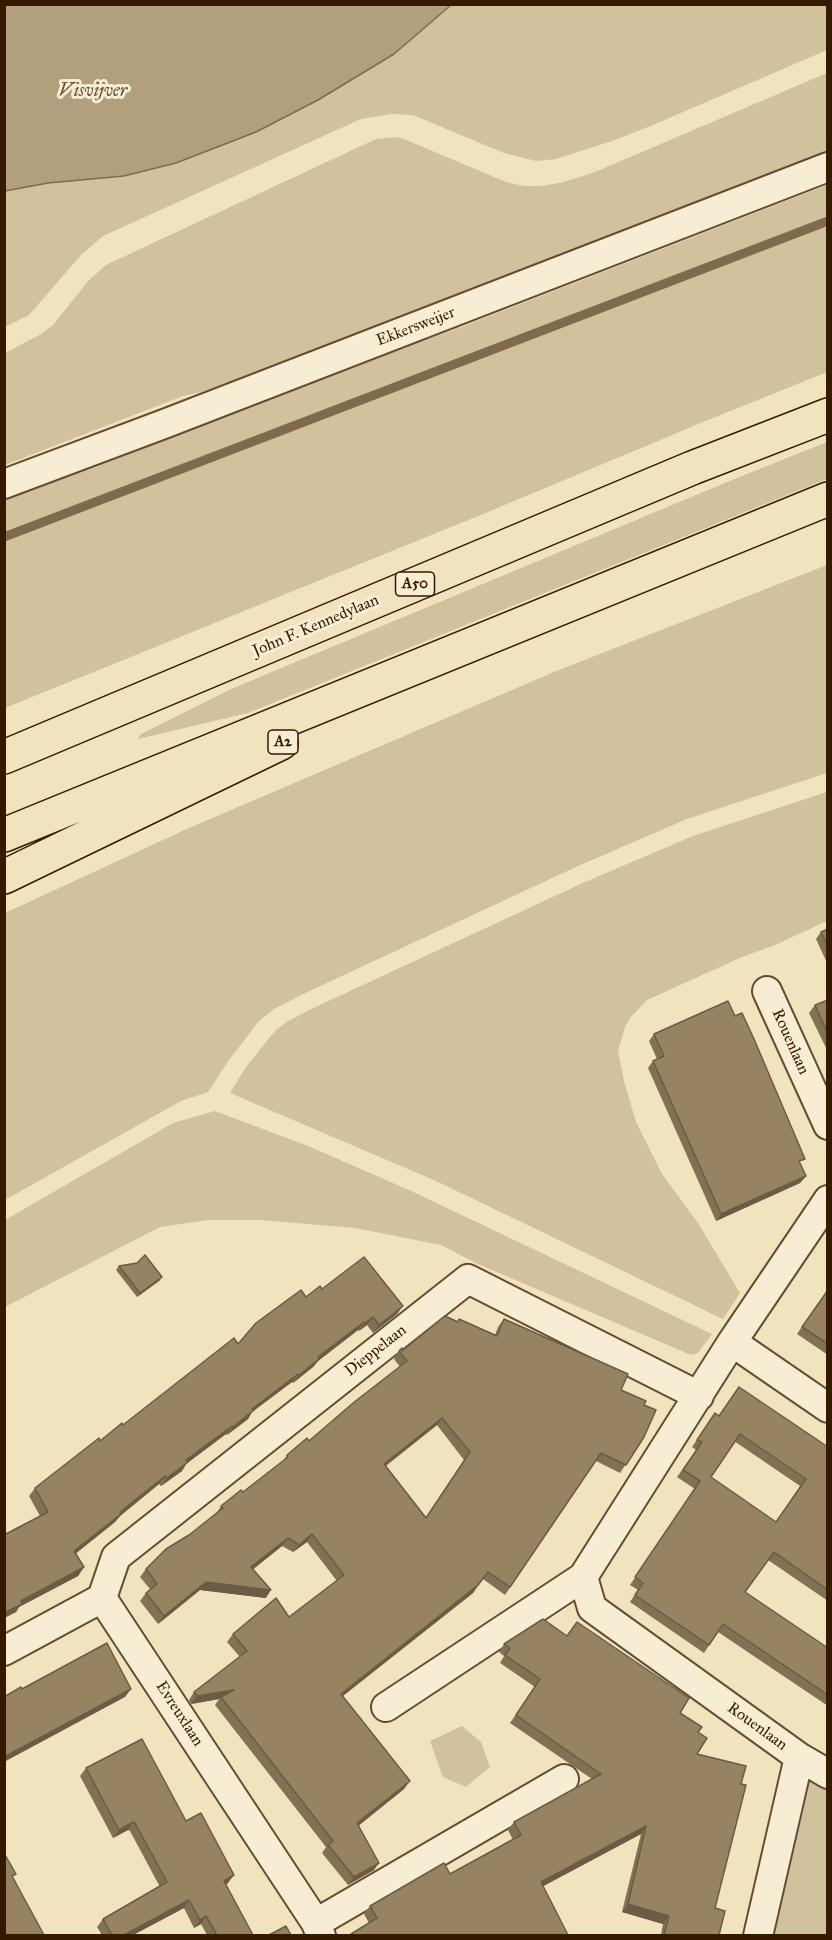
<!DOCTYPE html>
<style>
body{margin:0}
#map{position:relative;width:832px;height:1940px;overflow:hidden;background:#f1e3bd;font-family:"IM FELL Great Primer",serif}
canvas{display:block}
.frame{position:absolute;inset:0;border:6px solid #361a00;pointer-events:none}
</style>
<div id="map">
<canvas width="832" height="1940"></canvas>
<div class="frame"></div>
</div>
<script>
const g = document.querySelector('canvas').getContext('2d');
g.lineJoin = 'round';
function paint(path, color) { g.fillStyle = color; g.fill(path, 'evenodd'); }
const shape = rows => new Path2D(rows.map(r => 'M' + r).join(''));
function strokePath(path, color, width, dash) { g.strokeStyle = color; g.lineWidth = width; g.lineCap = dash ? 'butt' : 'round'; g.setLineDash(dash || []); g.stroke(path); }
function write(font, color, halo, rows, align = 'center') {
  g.font = font + ' "IM FELL Great Primer",serif'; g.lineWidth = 6; g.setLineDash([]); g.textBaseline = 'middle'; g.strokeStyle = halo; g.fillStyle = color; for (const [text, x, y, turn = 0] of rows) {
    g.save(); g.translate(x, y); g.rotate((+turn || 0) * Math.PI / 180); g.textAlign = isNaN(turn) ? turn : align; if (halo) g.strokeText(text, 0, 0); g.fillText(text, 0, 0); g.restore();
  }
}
paint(shape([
 [451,5,827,5,827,50,653,125,612,141,556,159,536,161,504,153,413,115,391,114,361,119,103,236,81,255,29,315,5,327,5,191,48,183,124,176,176,163,256,132,318,100,394,54],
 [827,73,827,154,205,391,183,396,5,465,5,353,41,334,53,325,89,280,106,265,123,257,376,139,396,137,404,139,506,182,524,186,542,186,564,182,595,172],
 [827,185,827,372,708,420,488,512,5,708,4,499,96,467,275,397,345,368,456,329],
 [827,442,827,479,248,713,138,739,141,734,231,689,732,480],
 [827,565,827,773,687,819,578,866,301,995,274,1009,259,1021,229,1060,208,1092,181,1101,5,1200,5,913,189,828,554,672],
 [827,792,827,921,775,945,742,957,647,1000,630,1018,625,1027,618,1051,624,1081,636,1122,662,1174,698,1223,740,1293,723,1319,436,1181,230,1093,246,1067,275,1031,285,1023,309,1010,585,882,693,836],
 [215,1111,308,1146,409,1190,712,1334,698,1353,691,1355,478,1264,441,1245,355,1228,260,1220,208,1220,160,1227,5,1307,5,1220,173,1123],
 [462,1726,481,1742,490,1767,466,1787,443,1777,430,1741],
 [810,1767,827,1783,827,1935,770,1936]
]), '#d1c19d');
const water = shape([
 [5,4,451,4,451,5,394,54,318,100,256,132,176,163,124,176,48,183,5,191,5,4]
]);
paint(water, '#b19f7d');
strokePath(water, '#806a4b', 1.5);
strokePath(shape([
 [4,537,828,221]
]), '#806a4b', 9);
const street = shape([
 [4,484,164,424,828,167],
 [767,991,828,1125],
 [732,1342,828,1408],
 [102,1598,116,1557,468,1279,699,1396],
 [4,1651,102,1598,316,1923],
 [386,1707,583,1577],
 [799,1757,828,1774],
 [321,1936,316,1923,564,1779],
 [758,1936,799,1757,592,1608,583,1577,732,1342,828,1200]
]);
const highway = shape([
 [4,757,692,468,828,415],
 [4,835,828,499],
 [4,877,281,743]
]);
strokePath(street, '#654c2f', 32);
strokePath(highway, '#361a00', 36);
strokePath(street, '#f6edd4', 28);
strokePath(highway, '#f1e3bd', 33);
paint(shape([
 [828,929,828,965,816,939,821,932],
 [828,1000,828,1048,826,1048,809,1013,815,1005],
 [654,1034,801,1165,806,1176,800,1183,716,1221,648,1068,653,1061,657,1059,649,1041],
 [119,1266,162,1277,159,1281,137,1297,116,1270],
 [322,1289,397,1314,373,1333,367,1325,359,1331,358,1330,318,1361,313,1367,293,1383,292,1382,252,1412,248,1419,227,1435,226,1434,186,1464,182,1471,161,1486,159,1484,120,1516,115,1522,76,1553,84,1567,78,1576,19,1607,16,1612,4,1618,4,1535,40,1516,29,1496,35,1488,238,1344,306,1297],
 [828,1289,828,1355,797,1334],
 [459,1319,495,1335,498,1327,504,1319,621,1390,644,1405,644,1437,620,1473,596,1461,505,1595,483,1579,473,1593,343,1696,404,1789,359,1825,374,1870,348,1885,322,1853,326,1847,215,1705,219,1699,191,1704,189,1700,194,1692,240,1657,227,1642,233,1634,289,1617,337,1581,307,1542,293,1552,282,1546,253,1569,266,1598,200,1590,158,1624,140,1601,146,1593,150,1589,140,1577,146,1569,216,1514,221,1506,243,1492,283,1461,287,1455,309,1441,400,1367,394,1359,399,1351,402,1351,457,1322],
 [437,1425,464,1460,426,1517,386,1466],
 [715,1413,719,1416,828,1447,828,1601,768,1560,745,1592,828,1648,828,1706,718,1632,704,1653,630,1602,638,1590,630,1585,695,1489,677,1477,696,1450,692,1447],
 [734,1441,800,1486,776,1522,711,1477],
 [504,1644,680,1713,698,1732,697,1754,741,1784,715,1908,719,1935,661,1935,663,1924,622,1912,641,1834,543,1886,568,1935,351,1935,369,1923,364,1914,370,1906,450,1874,513,1840,508,1830,514,1822,592,1779,510,1723,535,1687,500,1663,504,1656,499,1652],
 [86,1768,186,1821,228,1883,226,1885,253,1935,207,1935,201,1924,194,1928,184,1908,133,1935,102,1935,97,1927,103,1919,160,1887,130,1831,128,1830,113,1838,80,1776]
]), '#827154');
paint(shape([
 [806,1176,800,1183,716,1221,721,1214],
 [162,1277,159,1281,137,1297,140,1293],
 [403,1306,397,1314,373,1333,379,1325],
 [373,1317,367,1325,359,1331,365,1323],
 [364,1322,358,1330,318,1361,313,1367,293,1383,299,1375,318,1357],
 [298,1374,292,1382,252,1412,248,1419,227,1435,233,1427,252,1409],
 [442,1418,437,1425,378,1471,384,1464],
 [232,1426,226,1434,186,1464,182,1471,161,1486,167,1478,186,1460],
 [165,1476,159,1484,120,1516,115,1522,69,1559,74,1551],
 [312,1534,307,1542,293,1552,299,1545],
 [288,1538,282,1546,246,1575,251,1567],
 [84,1567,78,1576,19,1607,16,1612,4,1618,4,1613,21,1601],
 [206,1582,271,1590,266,1598,200,1590,158,1624,164,1616],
 [478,1585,473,1593,335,1702,341,1694],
 [131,1689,125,1697,4,1762,4,1757],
 [234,1690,221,1697,219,1699,191,1704,197,1696],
 [410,1781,404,1789,352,1831,357,1823],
 [133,1822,128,1830,113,1838,119,1830],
 [646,1826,641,1834,536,1890,541,1882],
 [379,1863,374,1870,348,1885,354,1877],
 [234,1875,228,1883,219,1889,224,1881],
 [189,1900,184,1908,133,1935,124,1935],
 [628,1904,669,1916,663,1924,622,1912],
 [206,1916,201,1924,194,1928,200,1920]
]), '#6a5c45');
const building = shape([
 [828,929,828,946,821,932,828,929],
 [828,1000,828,1034,815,1005,828,1000],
 [728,1001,735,1016,742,1013,754,1039,805,1159,799,1161,806,1176,721,1214,653,1061,664,1056,654,1034,728,1001],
 [145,1255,162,1277,140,1293,119,1266,137,1263,145,1255],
 [364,1257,403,1306,379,1325,373,1317,365,1323,364,1322,318,1357,319,1359,299,1375,298,1374,252,1409,254,1410,233,1427,232,1426,186,1460,188,1462,167,1478,165,1476,120,1512,121,1514,74,1551,84,1567,21,1601,22,1604,4,1613,4,1535,48,1512,35,1488,99,1438,100,1441,122,1423,123,1425,234,1338,238,1344,256,1323,301,1290,306,1297,320,1286,322,1289,364,1257],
 [828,1290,828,1344,802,1327,828,1290],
 [445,1316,458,1322,459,1319,497,1336,504,1319,628,1374,621,1390,646,1401,644,1405,656,1410,644,1437,626,1465,601,1453,510,1587,488,1572,478,1585,341,1694,410,1781,357,1823,379,1863,354,1877,328,1845,333,1841,221,1697,234,1690,197,1696,194,1692,247,1651,233,1634,276,1598,289,1617,344,1575,312,1534,299,1545,288,1538,251,1567,271,1590,206,1582,164,1616,146,1593,157,1584,146,1569,166,1549,189,1535,223,1508,221,1506,241,1490,243,1492,288,1457,287,1455,307,1438,309,1441,353,1403,407,1361,399,1351,402,1348,402,1351,445,1316],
 [442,1418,470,1452,426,1518,384,1464,442,1418],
 [739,1387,828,1447,828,1590,774,1552,745,1592,828,1648,828,1695,723,1624,709,1645,635,1595,643,1583,635,1577,700,1481,683,1470,702,1442,697,1440,715,1413,719,1416,739,1387],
 [740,1434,806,1479,776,1522,711,1477,740,1434],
 [543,1619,567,1636,577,1622,689,1698,680,1713,702,1727,698,1732,707,1738,697,1754,746,1766,741,1784,746,1785,715,1908,725,1911,719,1935,664,1935,669,1916,628,1904,646,1826,541,1882,568,1935,352,1935,351,1934,377,1918,370,1906,444,1863,450,1874,521,1835,514,1822,601,1774,516,1715,540,1679,505,1655,510,1648,504,1644,543,1619],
 [107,1643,131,1689,4,1757,4,1697,21,1687,22,1689,107,1643],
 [142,1739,186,1821,201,1813,234,1875,224,1881,253,1935,217,1935,206,1916,200,1920,189,1900,124,1935,112,1935,103,1919,167,1882,135,1823,133,1822,119,1830,86,1768,142,1739],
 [4,1853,16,1874,12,1876,44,1935,4,1935,4,1853],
 [286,1926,291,1935,269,1935,286,1926]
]);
paint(building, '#978362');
strokePath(building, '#6a5c45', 1.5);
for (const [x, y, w] of [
 [415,584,39],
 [283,742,30]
]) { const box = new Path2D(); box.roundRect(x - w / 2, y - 12, w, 24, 4.5); g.fillStyle = '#f6edd4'; g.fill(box); strokePath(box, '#361a00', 1.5); }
write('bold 15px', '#361a00', null, [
 ["A50",415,584],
 ["A2",283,742]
]);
write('16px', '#361a00', '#f6edd4', [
 ["Ekkersweijer",416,327,-21],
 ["John F. Kennedylaan",316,626,-23],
 ["Rouenlaan",790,1042,66],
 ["Dieppelaan",376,1351,-38],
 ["Evreuxlaan",179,1714,57],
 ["Rouenlaan",757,1727,36]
]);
write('italic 18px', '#674f32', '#f6edd4', [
 ["Visvijver",93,92]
]);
</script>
